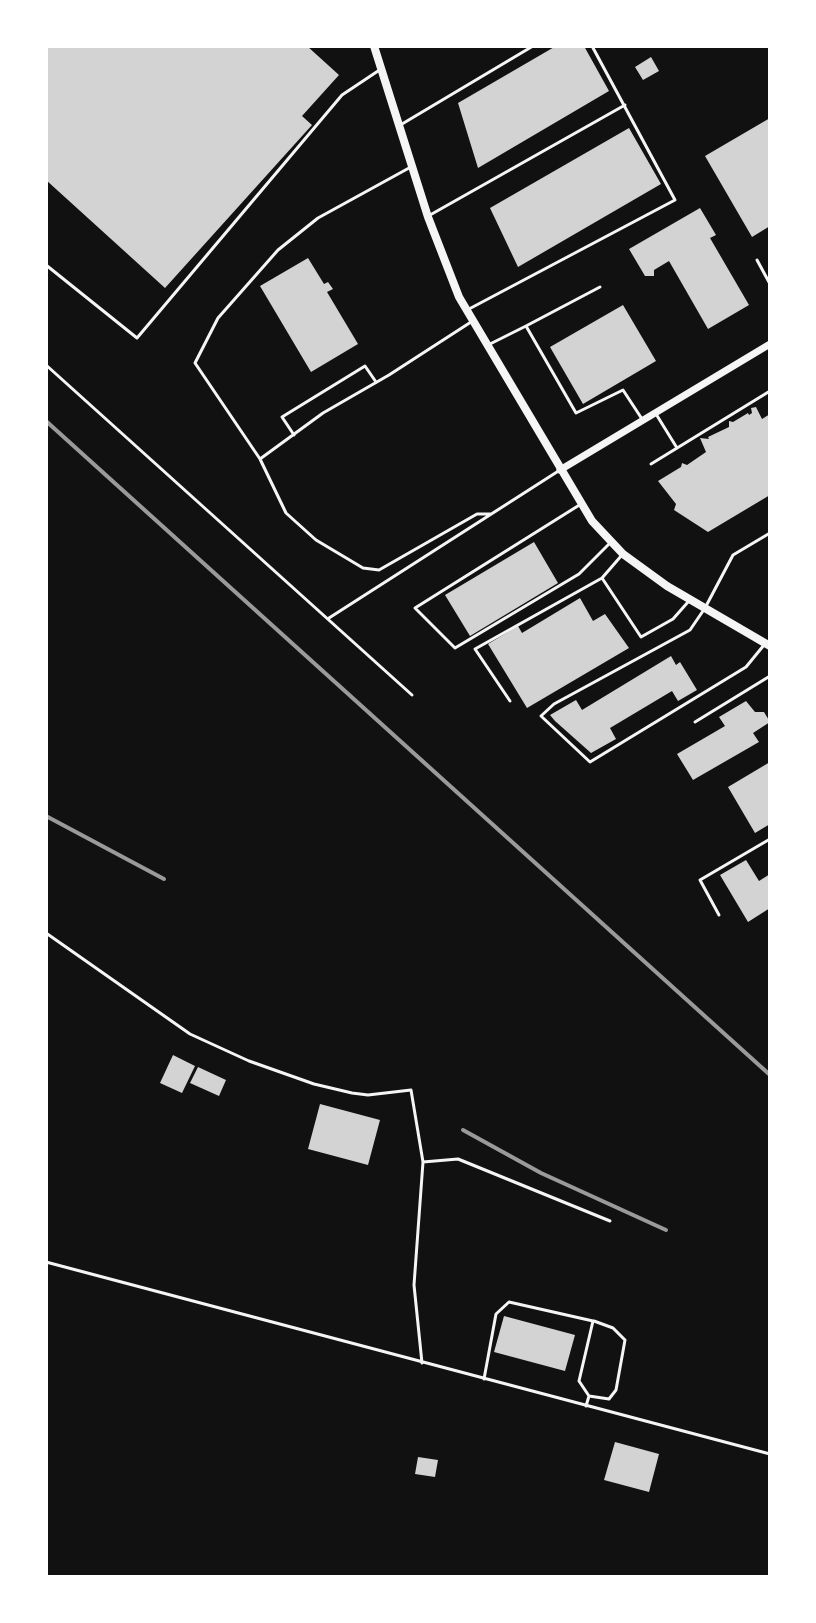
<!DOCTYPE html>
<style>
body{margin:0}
#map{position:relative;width:816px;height:1623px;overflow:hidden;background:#111;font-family:Figtree,sans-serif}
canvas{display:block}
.frame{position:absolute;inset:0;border:48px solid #fff;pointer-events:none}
</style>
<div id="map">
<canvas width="816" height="1623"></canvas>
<div class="frame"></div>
</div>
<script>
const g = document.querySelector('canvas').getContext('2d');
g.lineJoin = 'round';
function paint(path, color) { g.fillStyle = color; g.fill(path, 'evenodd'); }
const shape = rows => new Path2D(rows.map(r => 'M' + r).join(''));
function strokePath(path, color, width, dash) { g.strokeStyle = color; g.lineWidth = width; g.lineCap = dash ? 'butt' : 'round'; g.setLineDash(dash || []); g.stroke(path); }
paint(shape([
 [46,46,307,46,339,75,302,116,312,125,165,288,46,180],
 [556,46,584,46,609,91,478,168,458,103],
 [651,57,659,71,643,80,635,67],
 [770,118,770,226,752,237,705,156],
 [629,128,661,184,518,267,490,208],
 [700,208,716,235,710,238,749,305,708,329,669,261,654,270,654,276,645,276,629,249],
 [308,258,324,284,328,282,333,289,327,292,358,344,311,372,260,286],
 [623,305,656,361,583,404,550,347],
 [756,407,762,419,770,414,770,495,708,532,674,510,676,504,658,481,681,467,682,463,687,465,706,452,700,438,709,439,708,437,729,427,729,421,733,422,748,413,749,415,752,413,751,408],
 [534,542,558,583,470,636,445,595],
 [580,598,593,621,605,614,629,648,527,708,488,644,518,626,522,633],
 [671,656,676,665,680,662,697,690,678,701,672,691,610,728,616,739,591,753,555,721,550,715,576,700,582,710],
 [746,701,755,712,764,712,770,722,753,733,759,742,693,780,677,754,725,726,719,717],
 [770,762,770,824,755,833,728,787],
 [746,860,759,881,770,874,770,908,748,922,720,875],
 [173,1055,195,1066,182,1093,160,1083],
 [198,1067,226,1080,219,1096,190,1083],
 [320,1104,380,1120,368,1165,308,1149],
 [504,1316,575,1335,565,1371,494,1352],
 [615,1442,659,1454,649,1492,604,1480],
 [418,1457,438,1460,435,1477,415,1474]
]), '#d3d3d3');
strokePath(shape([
 [402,124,533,46],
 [409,168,318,218,278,250,218,318,195,363,260,459,323,413,389,375,471,322],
 [430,215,625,105],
 [757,260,770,284],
 [46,265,137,338,342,95,381,69],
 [469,309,675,200,592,46],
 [526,326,600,287],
 [490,344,526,326,576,413,623,390,642,419],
 [46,365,412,695],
 [656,414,677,448],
 [294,435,282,417,365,366,376,382],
 [260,459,286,513,316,540,363,568,379,570,477,514,491,514],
 [651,464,770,391],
 [581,504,415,608,455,648,579,574,611,542],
 [622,555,602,578,641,637,673,619,688,602],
 [329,618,560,470],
 [764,645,746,667,590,762,541,716,554,704,690,630,705,608,733,555,770,533],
 [510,701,475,649,602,578],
 [695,722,770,676],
 [719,915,700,880,770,839],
 [46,933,190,1034,249,1061,314,1084,352,1093,368,1095,411,1090,423,1162,414,1285,422,1363],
 [423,1162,458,1159,610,1221],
 [46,1262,770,1454],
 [484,1379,496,1314,509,1302,593,1321,579,1381,589,1396,586,1406],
 [589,1396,609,1399,616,1390,625,1340,613,1328,594,1321]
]), '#f5f5f5', 3);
strokePath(shape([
 [560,470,770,344]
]), '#f5f5f5', 7);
strokePath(shape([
 [374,46,428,217,459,297,592,521,623,554,667,586,770,646]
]), '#f5f5f5', 8);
strokePath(shape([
 [46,421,770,1075],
 [46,816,164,879],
 [463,1130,541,1173,666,1230]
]), '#9a9a9a', 4);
</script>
